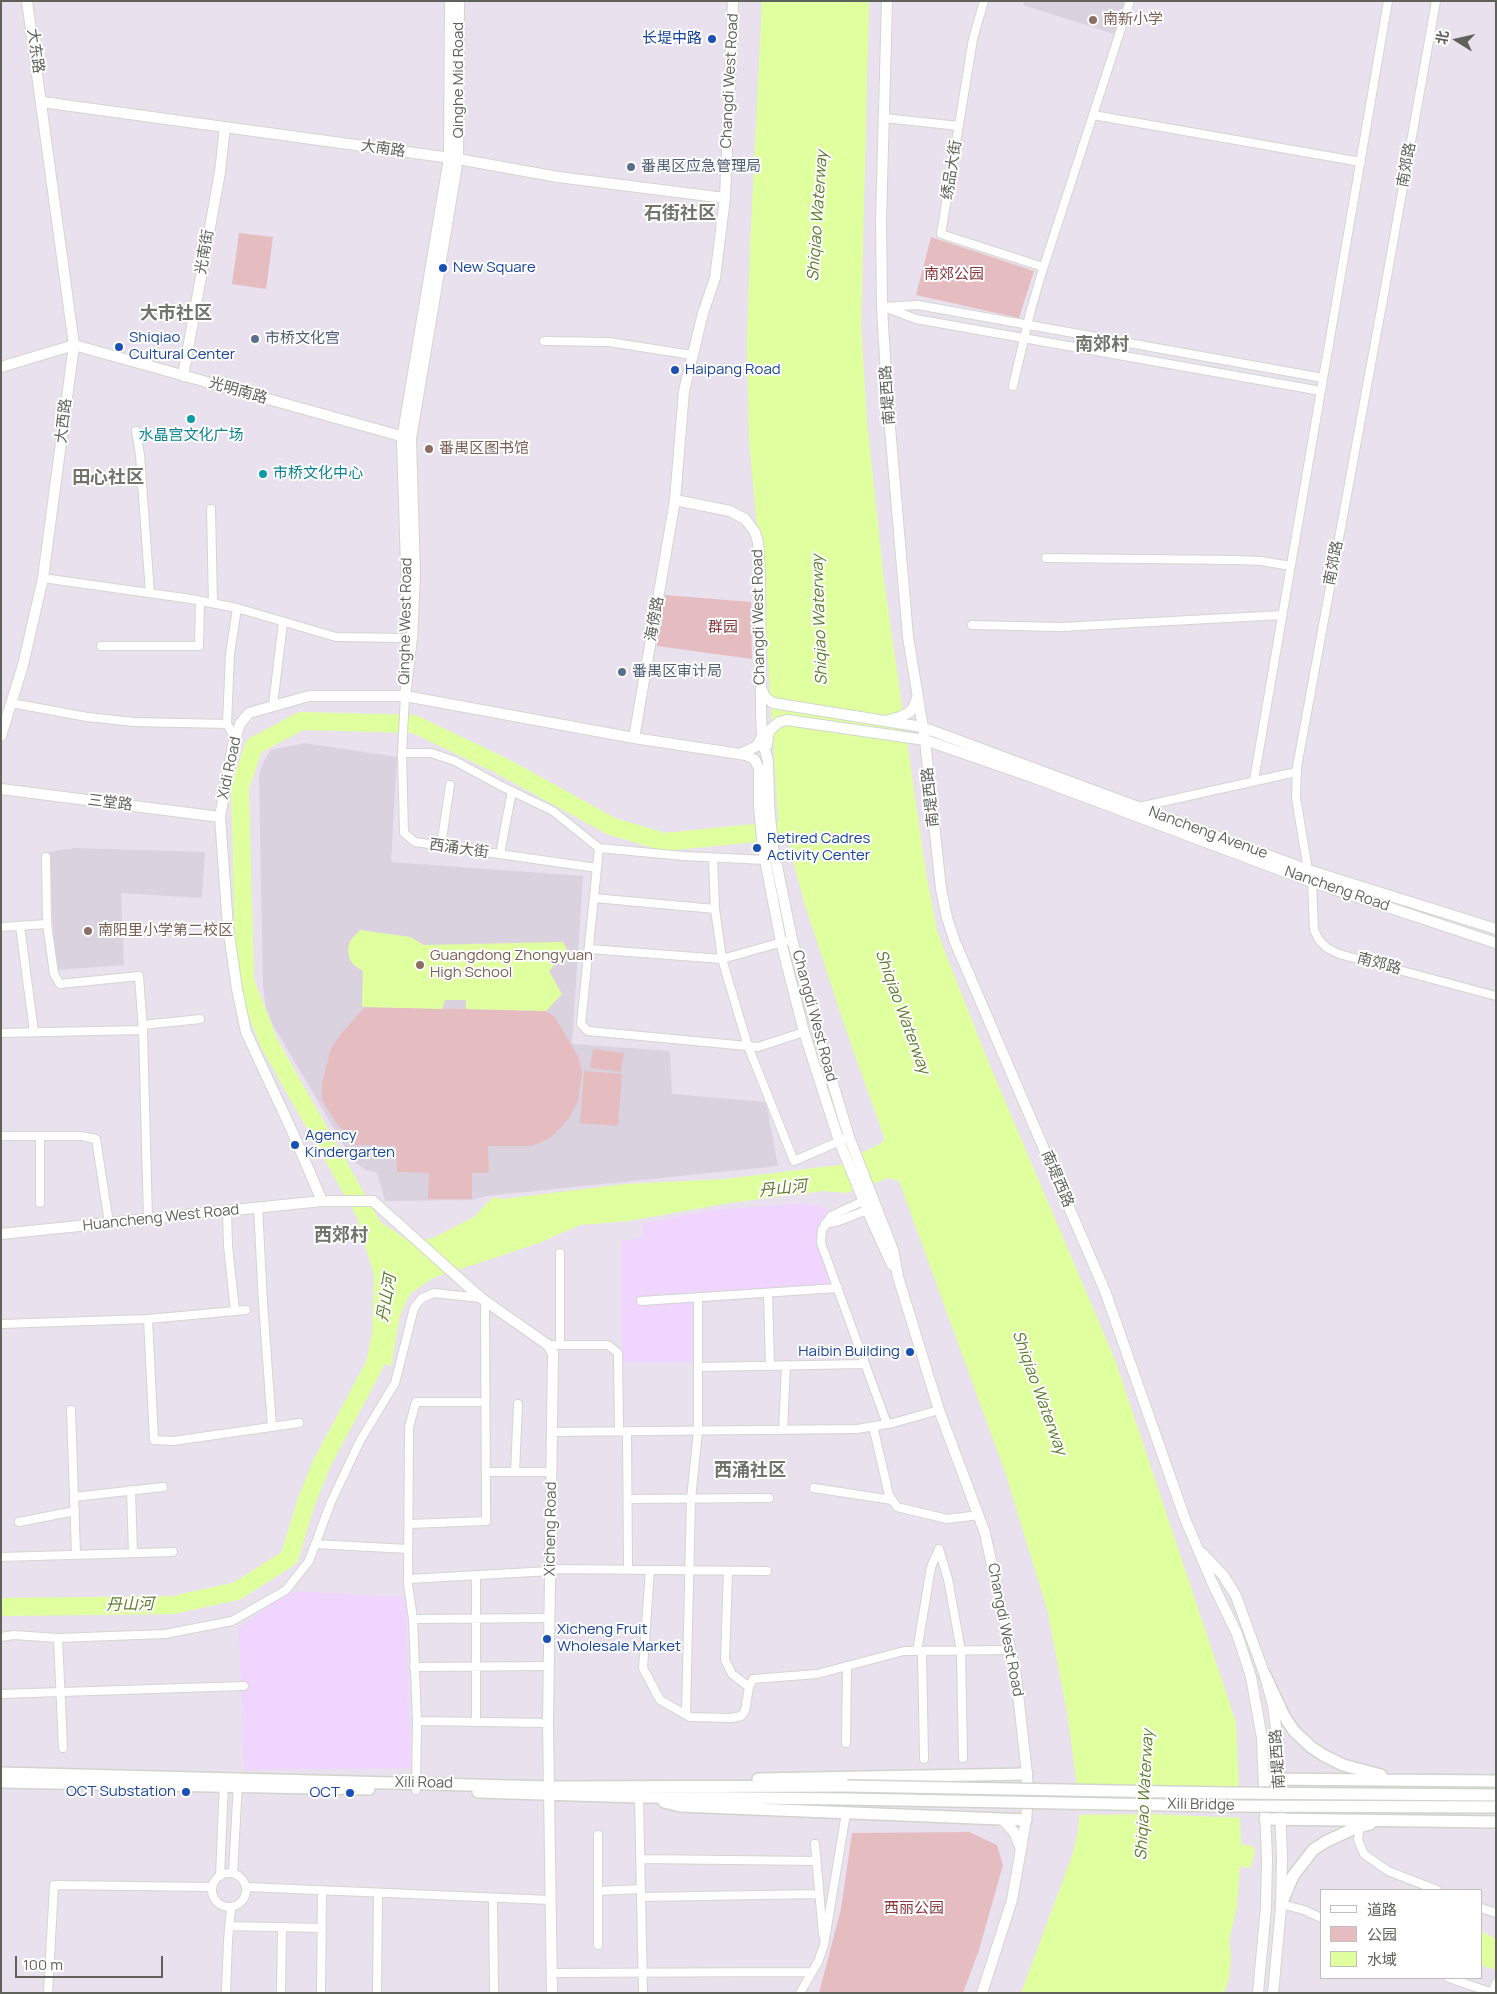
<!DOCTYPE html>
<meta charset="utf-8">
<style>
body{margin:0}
#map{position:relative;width:1497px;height:1994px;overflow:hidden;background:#e9e1ed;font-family:Manrope,"Noto Sans SC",sans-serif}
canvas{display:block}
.frame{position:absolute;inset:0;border:2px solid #5e625a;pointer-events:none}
.legend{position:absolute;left:1320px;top:1889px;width:162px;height:90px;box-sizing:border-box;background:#fff;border:1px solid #bfc0bd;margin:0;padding:6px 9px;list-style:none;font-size:15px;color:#5e625a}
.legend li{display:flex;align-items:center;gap:10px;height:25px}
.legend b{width:25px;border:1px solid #bfc0bd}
.north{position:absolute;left:1432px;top:15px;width:50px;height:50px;-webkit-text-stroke:4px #fff;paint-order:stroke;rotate:280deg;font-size:14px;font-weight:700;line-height:20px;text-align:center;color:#5e625a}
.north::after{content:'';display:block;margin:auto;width:18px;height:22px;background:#5e625a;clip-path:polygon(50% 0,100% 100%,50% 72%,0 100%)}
.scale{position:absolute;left:15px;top:1956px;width:148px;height:22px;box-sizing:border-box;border:2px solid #5e625a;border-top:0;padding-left:6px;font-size:15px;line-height:18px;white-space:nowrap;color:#5e625a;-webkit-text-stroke:4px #fff;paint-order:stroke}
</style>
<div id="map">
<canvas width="1497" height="1994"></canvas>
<div class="frame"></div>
<ul class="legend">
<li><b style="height:6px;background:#fff"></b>道路</li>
<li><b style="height:14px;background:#e5bdc1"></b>公园</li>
<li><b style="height:14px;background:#e0ff9f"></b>水域</li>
</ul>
<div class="north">北</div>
<div class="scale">100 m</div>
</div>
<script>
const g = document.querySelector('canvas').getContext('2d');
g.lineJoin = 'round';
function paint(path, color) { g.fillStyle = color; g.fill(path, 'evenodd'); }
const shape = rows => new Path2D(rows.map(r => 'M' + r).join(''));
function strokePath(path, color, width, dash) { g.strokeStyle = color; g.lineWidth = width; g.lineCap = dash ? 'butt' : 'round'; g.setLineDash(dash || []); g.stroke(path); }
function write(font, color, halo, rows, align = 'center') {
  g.font = font + ' Manrope,"Noto Sans SC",sans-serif'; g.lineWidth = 4; g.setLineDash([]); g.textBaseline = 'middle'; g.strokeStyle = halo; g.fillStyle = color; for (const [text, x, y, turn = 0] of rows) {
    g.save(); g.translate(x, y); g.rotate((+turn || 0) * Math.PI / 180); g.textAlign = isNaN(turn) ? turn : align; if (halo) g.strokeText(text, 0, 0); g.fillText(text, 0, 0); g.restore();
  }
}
paint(shape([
 [806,1203,854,1217,820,1233,835,1286,825,1294,701,1303,697,1362,622,1363,622,1242,642,1237,644,1223,712,1210],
 [289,1591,406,1597,411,1768,244,1770,239,1628]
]), '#f0d5fe');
paint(shape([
 [1024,1,1125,1,1114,34,1023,5],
 [304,743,397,757,391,862,583,876,572,1044,670,1051,672,1094,766,1102,778,1166,486,1196,472,1200,385,1201,377,1173,366,1170,353,1161,273,1025,266,1007,263,987,259,774,264,761,271,750],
 [75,848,205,852,202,898,121,893,124,965,56,970,48,852]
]), '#dad2df');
paint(shape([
 [239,233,273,237,266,289,232,284],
 [931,237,1034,271,1019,318,916,295],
 [665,595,751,602,752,659,657,646],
 [365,1007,546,1011,555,1017,579,1058,582,1073,578,1102,568,1119,557,1132,547,1140,531,1146,488,1146,489,1173,472,1173,472,1199,428,1199,429,1173,397,1172,396,1146,355,1145,353,1137,338,1126,322,1100,322,1083,331,1048,340,1035],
 [593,1049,624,1053,621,1072,590,1068],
 [584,1071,622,1074,618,1126,580,1123],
 [969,1832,997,1845,1003,1865,979,1950,963,1993,819,1993,841,1909,852,1833]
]), '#e5bdc1');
paint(shape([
 [762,1,869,1,861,327,867,421,884,581,926,873,937,930,947,957,988,1061,1116,1362,1236,1722,1241,1844,1252,1846,1255,1849,1251,1866,1248,1868,1240,1866,1237,1906,1229,1942,1231,1957,1229,1978,1224,1993,1021,1993,1073,1853,1078,1831,1080,1807,1067,1712,1047,1609,1005,1472,899,1181,889,1178,846,1193,824,1191,729,1203,628,1221,580,1225,539,1243,433,1278,410,1294,400,1315,391,1366,367,1359,372,1344,374,1275,358,1221,372,1211,379,1221,410,1242,433,1238,474,1217,493,1197,503,1199,625,1184,725,1179,839,1165,883,1142,884,1137,843,1021,805,905,789,845,785,836,781,836,778,816,765,617,749,439,747,343,750,248],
 [360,930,410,937,424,945,563,942,567,950,549,971,562,994,546,1011,466,1009,466,1000,445,1000,442,1009,365,1007,362,1006,363,971,354,965,350,960,348,950,350,941],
 [1481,1931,1496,1939,1496,1970,1481,1965]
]), '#e0ff9f');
paint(shape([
 [1074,1786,1242,1791,1243,1818,1151,1814,1077,1815]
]), '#e9e1ed');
strokePath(shape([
 [378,1236,269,1043,245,981,240,787,254,746,301,721,414,724,500,765,611,826,664,842,786,830,801,821],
 [1,1607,173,1605,237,1591,289,1558,307,1500,322,1463,375,1364,380,1339]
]), '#e0ff9f', 18);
const minor = shape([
 [984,1,973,39,941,234,1043,267],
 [1436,1,1385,288,1297,767,1296,798,1308,870,1312,882,1314,930,1319,940,1327,948,1339,954,1496,996],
 [1093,115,1361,162],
 [884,118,959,126],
 [882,307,918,305,1323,378],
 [887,308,916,319,1321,391],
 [544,341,609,342,692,355],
 [1013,386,1030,313,1042,272,1130,1],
 [136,431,140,455,150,593],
 [211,509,213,603],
 [1046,558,1235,560,1261,561,1291,566],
 [43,578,191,599,237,608,336,637,406,638],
 [972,625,1061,627,1282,615],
 [101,646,199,646,200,601],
 [405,696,402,753,404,833,415,842,597,868],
 [11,703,87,717,134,722,227,724],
 [273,705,283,622],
 [235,738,227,724,230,654,237,608],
 [402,753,431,753,455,761,501,786,553,811,599,848,684,856,765,860],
 [1254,780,1388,1],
 [1139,807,1296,772],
 [441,846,450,785],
 [599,848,581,1024,588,1031,758,1047,804,1032],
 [500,854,512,791],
 [46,857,47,924,54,974,60,984,139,976,143,1030,148,1219],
 [713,858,715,909,722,959,748,1046,794,1161,849,1137],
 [594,898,715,909],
 [20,926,34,1032],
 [1,927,47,924],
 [589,949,722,959,786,941],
 [143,1025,200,1019],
 [1,1033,143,1030],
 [1,1136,81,1136,96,1139,109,1223],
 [863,1201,831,1216,822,1230,821,1243,887,1424],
 [40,1203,40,1136],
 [258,1207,263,1303,272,1427],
 [227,1211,228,1246,235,1311],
 [825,1224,839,1221,867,1210],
 [768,1293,770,1365],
 [641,1301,838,1288],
 [148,1319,154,1440,173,1441,299,1423],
 [1,1324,148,1319,246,1310],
 [548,1345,608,1345,618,1353,619,1431],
 [560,1345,560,1253],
 [699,1367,865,1364],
 [71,1410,76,1555],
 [873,1426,889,1495,897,1507,947,1519,979,1515],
 [783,1430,786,1365],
 [627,1431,628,1570],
 [552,1432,857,1429,893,1423,939,1410],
 [486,1472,551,1472],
 [515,1472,518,1404],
 [814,1488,892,1500],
 [131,1490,133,1553],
 [74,1497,163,1487],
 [628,1499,769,1498],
 [19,1522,75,1511],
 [409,1524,486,1521,485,1302],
 [315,1544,408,1549],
 [939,1549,948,1579,961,1651,963,1758],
 [1,1557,173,1552],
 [550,1569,767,1571],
 [650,1570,643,1668,660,1700,690,1717,732,1718,741,1716,745,1711,749,1687,753,1679,817,1674,904,1651,1011,1650],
 [728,1571,725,1660,732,1674,749,1687],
 [476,1576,476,1722],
 [409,1579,550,1571],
 [413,1619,550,1618],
 [1,1637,14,1635,58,1638,165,1634,232,1621,286,1590,309,1561,331,1502,360,1441,395,1383,414,1308,422,1298,434,1293,481,1298],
 [58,1638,63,1748],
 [917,1651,931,1567,939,1549],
 [922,1651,924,1759],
 [414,1667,549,1666],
 [1,1694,244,1686],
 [686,1714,691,1499,698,1431,698,1298],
 [417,1721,413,1619,408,1584,409,1427,416,1402,485,1402],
 [846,1743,847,1666],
 [416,1790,417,1721,548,1723],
 [639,1797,643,1993],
 [1360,1826,1358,1840,1364,1854,1388,1871,1437,1890],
 [815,1844,823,1935],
 [641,1859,816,1861],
 '212 1890a17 17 0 1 1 34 0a17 17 0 1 1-34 0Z',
 [233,1873,238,1783],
 [220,1876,224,1782],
 [247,1887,550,1900],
 [598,1891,641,1889],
 [641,1897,819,1894],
 [493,1898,494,1993],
 [1281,1904,1304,1910,1321,1918],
 [1481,1908,1496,1913],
 [229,1926,322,1928],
 [598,1945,598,1835],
 [552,1973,812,1972],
 [1449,1978,1493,1993],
 [48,1993,54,1885,212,1887],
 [226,1993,228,1940,231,1908],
 [281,1993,282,1927],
 [321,1993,322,1890],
 [377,1993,378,1893],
 [800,1993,818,1962,824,1945,846,1813],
 [1492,1993,1496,1983]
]);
const tertiary = shape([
 [887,1,881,220,882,307,887,392,908,637,925,740,941,889,947,918,955,942,1105,1291,1185,1519,1212,1582,1237,1634,1251,1677,1262,1738,1267,1858,1266,1907,1258,1993],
 [42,102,458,159,558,177,725,198],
 [1,367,74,345,408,438],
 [183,376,220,172,225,127],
 [675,500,730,511,745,519,755,532,758,542,760,575,761,712,762,739,768,761,769,805,773,847,792,939,818,1034,849,1137,893,1250,898,1277,939,1410,985,1533,1016,1676,1027,1774,1028,1797,1026,1820,1012,1900,982,1993],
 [407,598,402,439,449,158,450,1],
 [761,688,765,697,773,703,922,727,1308,870,1496,929],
 [405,696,412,638,415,575,411,439,458,159,459,1],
 [889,720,900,717,910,712,913,708,917,698],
 [1,736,23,665,43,578,74,345,27,1],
 [634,738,675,500,684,391,703,313,715,278,725,198,733,1],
 [767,745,769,731,779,722,787,720,925,740,1032,777,1312,882,1496,943],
 [740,754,757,746,762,737],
 [1,789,220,817],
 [322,1201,292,1131,246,1032,237,989,228,927,220,817,233,745,240,724,249,713,309,696,405,696,634,738,746,755,755,760,759,769,759,806,763,849,781,942,804,1032,839,1141,872,1221,892,1265],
 [1,1234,322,1201,373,1201,481,1298,548,1345,553,1353,548,1723,552,1993],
 [1202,1553,1223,1575,1236,1596,1264,1673,1273,1705,1277,1736,1282,1857,1281,1908,1273,1993],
 [1002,1819,1014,1832,1020,1847]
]);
const secondary = shape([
 [1265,1675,1284,1716,1294,1731,1311,1747,1323,1755,1343,1765,1381,1775],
 [1,1773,549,1787,847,1786],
 [758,1779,1027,1774],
 [1264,1779,1496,1781],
 [1,1782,369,1789],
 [478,1792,639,1797,846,1799],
 [664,1802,680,1806,1026,1820],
 [1265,1819,1496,1822],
 [1281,1904,1293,1876,1313,1850,1325,1842,1355,1828,1370,1824]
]);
strokePath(minor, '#d2d6cf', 10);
strokePath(tertiary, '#d2d6cf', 12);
strokePath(secondary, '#d0d5cc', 14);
strokePath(minor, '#fff', 8);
strokePath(tertiary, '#fff', 10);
strokePath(secondary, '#fff', 11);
const secondaryBridge = shape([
 [847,1786,1223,1793,1496,1795],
 [846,1799,1222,1806,1496,1807]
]);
strokePath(secondaryBridge, '#d0d5cc', 14, []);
strokePath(secondaryBridge, '#fff', 11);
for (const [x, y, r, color] of [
 [1093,20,5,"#8d6e63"],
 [712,39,5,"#1a4fb4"],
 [631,167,5,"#5c6f8a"],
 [443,268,5,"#1a4fb4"],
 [255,339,5,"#5c6f8a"],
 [119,347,5,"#1a4fb4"],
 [675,370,5,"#1a4fb4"],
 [191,419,5,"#0f9aa8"],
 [429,449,5,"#8d6e63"],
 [263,474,5,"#0f9aa8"],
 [622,672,5,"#5c6f8a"],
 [757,848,5,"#1a4fb4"],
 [88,931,5,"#8d6e63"],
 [420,965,5,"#8d6e63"],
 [295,1145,5,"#1a4fb4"],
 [910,1352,5,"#1a4fb4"],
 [547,1639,5,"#1a4fb4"],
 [186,1792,5,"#1a4fb4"],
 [350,1793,5,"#1a4fb4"]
]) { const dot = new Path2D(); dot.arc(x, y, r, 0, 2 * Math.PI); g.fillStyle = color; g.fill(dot); strokePath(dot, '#fff', 2); }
write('15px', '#785e54', '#fff', [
 ["南新小学",1103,20],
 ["番禺区图书馆",439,449],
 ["南阳里小学第二校区",98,931],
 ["Guangdong Zhongyuan",430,956],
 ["High School",430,973]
], 'left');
write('15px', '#164399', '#fff', [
 ["长堤中路",702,39,"right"],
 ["New Square",453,268],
 ["Shiqiao",129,338],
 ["Cultural Center",129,355],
 ["Haipang Road",685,370],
 ["Retired Cadres",767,839],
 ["Activity Center",767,856],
 ["Agency",305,1136],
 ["Kindergarten",305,1153],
 ["Haibin Building",900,1352,"right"],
 ["Xicheng Fruit",557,1630],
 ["Wholesale Market",557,1647],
 ["OCT Substation",176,1792,"right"],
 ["OCT",340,1793,"right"]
], 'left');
write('15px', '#5e625a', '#fff', [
 ["大东路",35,51,82],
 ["Qinghe Mid Road",459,80,-90],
 ["Changdi West Road",730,81,-87],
 ["大南路",383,149,8],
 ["南郊路",1407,165,-80],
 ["绣品大街",952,170,-81],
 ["光南街",205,252,-80],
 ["光明南路",238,391,16],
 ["南堤西路",888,395,-94],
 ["大西路",64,421,-83],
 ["南郊路",1334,563,-79],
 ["Changdi West Road",759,617,-91],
 ["海傍路",655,619,-80],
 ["Qinghe West Road",406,621,-89],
 ["Xidi Road",230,768,-78],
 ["南堤西路",931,797,-96],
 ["三堂路",110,803,7],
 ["Nancheng Avenue",1208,833,20],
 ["西涌大街",459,849,8],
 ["Nancheng Road",1337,889,19],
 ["南郊路",1379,964,15],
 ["Changdi West Road",814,1016,75],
 ["南堤西路",1057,1179,67],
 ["Huancheng West Road",161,1218,-6],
 ["Xicheng Road",551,1529,-89],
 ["Changdi West Road",1005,1630,79],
 ["南堤西路",1278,1759,-94],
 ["Xili Road",424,1783,1],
 ["Xili Bridge",1201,1805,1]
]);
write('15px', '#4e5e75', '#fff', [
 ["番禺区应急管理局",641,167],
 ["市桥文化宫",265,339],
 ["番禺区审计局",632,672]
], 'left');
write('15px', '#86353a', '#fff', [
 ["南郊公园",954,275],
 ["群园",723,628],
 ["西丽公园",914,1909]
]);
write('15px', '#0d838f', '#fff', [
 ["水晶宫文化广场",191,436],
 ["市桥文化中心",273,474,"left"]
]);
write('italic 16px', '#5d7b2e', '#fff', [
 ["Shiqiao Waterway",818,216,-86],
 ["Shiqiao Waterway",820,620,-92],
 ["Shiqiao Waterway",902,1012,70],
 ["丹山河",783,1189,-6],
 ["丹山河",387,1298,-80],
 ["Shiqiao Waterway",1039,1393,70],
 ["丹山河",130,1605,-1],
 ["Shiqiao Waterway",1145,1795,-87]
]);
write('bold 18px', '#70746a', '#fff', [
 ["石街社区",680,214],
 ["大市社区",176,314],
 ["南郊村",1102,345],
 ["田心社区",108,478],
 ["西郊村",341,1236],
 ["西涌社区",750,1471]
]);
</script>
